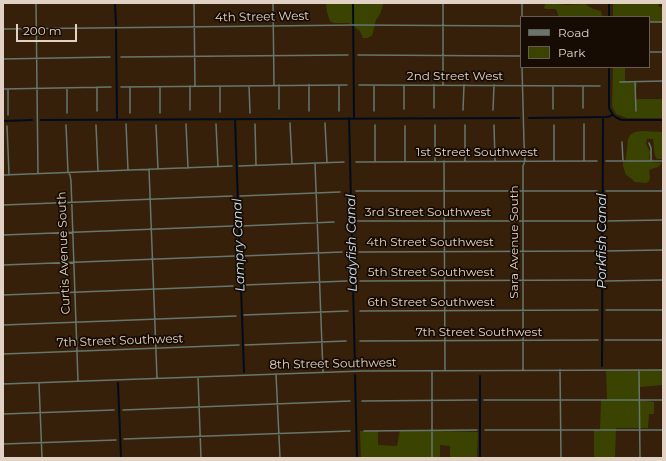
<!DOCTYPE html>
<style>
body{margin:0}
#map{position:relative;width:666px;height:461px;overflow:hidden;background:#362009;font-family:Montserrat,sans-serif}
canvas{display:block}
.frame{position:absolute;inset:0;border:4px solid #e2d2c5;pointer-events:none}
.legend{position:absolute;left:520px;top:16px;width:130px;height:52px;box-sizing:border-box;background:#160c04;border:1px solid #685b51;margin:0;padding:5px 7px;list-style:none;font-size:12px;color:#e2d2c5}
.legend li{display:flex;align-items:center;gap:8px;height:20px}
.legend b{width:20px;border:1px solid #685b51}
.scale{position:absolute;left:16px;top:24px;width:61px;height:18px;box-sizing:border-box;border:2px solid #e2d2c5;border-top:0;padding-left:5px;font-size:12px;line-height:14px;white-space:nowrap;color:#e2d2c5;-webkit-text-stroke:3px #160c04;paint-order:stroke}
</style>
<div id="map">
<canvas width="666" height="461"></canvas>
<div class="frame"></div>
<ul class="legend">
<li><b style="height:5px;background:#66766e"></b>Road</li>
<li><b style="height:11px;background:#3a4400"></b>Park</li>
</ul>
<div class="scale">200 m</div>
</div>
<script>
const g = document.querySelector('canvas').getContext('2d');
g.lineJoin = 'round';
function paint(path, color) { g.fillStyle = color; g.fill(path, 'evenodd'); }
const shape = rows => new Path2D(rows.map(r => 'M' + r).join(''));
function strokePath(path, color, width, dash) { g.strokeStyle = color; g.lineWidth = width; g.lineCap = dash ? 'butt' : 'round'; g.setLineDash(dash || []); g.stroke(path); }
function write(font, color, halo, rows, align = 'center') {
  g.font = font + ' Montserrat,sans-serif'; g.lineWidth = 3.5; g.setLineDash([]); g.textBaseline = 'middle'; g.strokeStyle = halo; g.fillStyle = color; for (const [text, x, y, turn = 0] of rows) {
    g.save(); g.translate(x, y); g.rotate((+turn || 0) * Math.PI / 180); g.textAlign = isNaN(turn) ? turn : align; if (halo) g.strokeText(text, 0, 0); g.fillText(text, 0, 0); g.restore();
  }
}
paint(shape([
 [326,3,382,3,383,5,380,14,376,20,372,36,367,38,363,38,360,31,349,23,334,23,330,21,327,12],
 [546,3,567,5,585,4,593,9,601,11,602,17,559,17,556,9,545,9,544,7],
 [613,3,658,3,659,7,663,7,663,22,650,22,650,49,649,17,613,17],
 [613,67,625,67,625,81,637,83,635,99,663,99,663,118,627,118,616,114,612,106],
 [641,131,663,132,663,159,657,159,655,156,653,139,647,139,646,144,650,152,649,158,651,162,662,163,658,167,651,169,649,171,650,177,649,181,646,183,634,182,632,179,626,175,623,166,623,162,625,162,626,158,628,139,630,135,635,132],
 [606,370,663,370,663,385,640,387,640,400,654,402,654,414,649,414,648,428,616,428,615,458,594,458,594,430,600,430,601,400,607,400],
 [400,430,478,432,477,458,450,458,450,446,440,445,440,458,361,458,360,431,378,431,378,445,397,446]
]), '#3a4400');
strokePath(shape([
 [115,3,116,25],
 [353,3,354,119],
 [609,3,609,17],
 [116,30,117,120],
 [609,67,609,108,613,115,617,118,622,120,663,120],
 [349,118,355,367],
 [529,118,607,117,613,115],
 [235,119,244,372],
 [41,120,519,118],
 [3,121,32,120],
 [602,366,603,117],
 [355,375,357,458],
 [480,376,480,458],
 [118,383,121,458]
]), '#000c1d', 2);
strokePath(shape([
 [36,3,38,173],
 [194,3,195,86],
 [273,3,274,86],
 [522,17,522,3],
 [649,22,663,22],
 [3,29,355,25,521,26],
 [649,52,663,52],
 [358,55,521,56],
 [121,57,348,55],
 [3,59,110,57],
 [522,67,524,143,525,161,523,166,523,370],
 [620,82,663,81],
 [635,82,636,111],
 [279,85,279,109],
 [309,85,309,111],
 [339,85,339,111],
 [359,85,600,86],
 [434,85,434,108],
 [443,85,443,3],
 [190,86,190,110],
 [220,86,220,112],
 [249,86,250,113],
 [583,86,583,108],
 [97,87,97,111],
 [121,87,347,85],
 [130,87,130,113],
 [160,87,160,113],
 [67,88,67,113],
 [3,89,111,87],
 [8,89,8,115],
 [404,109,404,85],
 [553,109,553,86],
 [463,110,464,85],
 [493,110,494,85],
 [374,111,374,85],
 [290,123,292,164],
 [325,123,327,163],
 [126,124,128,170],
 [186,124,188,168],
 [216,124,218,167],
 [255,124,256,165],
 [584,124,584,161],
 [66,125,68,172,70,175,71,181,78,381],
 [96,125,98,171],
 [156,125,158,169],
 [375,125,375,162],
 [435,125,435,161],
 [465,125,465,161],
 [494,125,495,161],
 [554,125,554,161],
 [7,126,9,175],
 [405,126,405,161],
 [622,142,623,161],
 [649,143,651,148,651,161],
 [444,161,445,371],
 [606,161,663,161],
 [356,162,597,161],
 [315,163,323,372],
 [239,166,344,162],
 [149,169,157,378],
 [3,175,232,166],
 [356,191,597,191],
 [606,191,663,191],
 [240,196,340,192],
 [3,205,232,196],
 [357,221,596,221],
 [606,221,663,220],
 [241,226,334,222],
 [3,235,233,226],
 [605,251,663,250],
 [359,252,597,251],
 [242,256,342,252],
 [3,265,235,256],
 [360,281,598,280],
 [605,281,663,280],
 [244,285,347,281],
 [3,295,233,286],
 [606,310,663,310],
 [360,311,598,310],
 [244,315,348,311],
 [3,325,236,316],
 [605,340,663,340],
 [360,341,598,340],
 [245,345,346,341],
 [3,354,239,345],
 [560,370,561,458],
 [639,370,640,458],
 [432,371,432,458],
 [276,374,280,458],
 [198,377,201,458],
 [39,383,42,458],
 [3,384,362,371,663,370],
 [484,400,663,400],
 [362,401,477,400],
 [123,410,350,401],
 [3,414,114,410],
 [485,430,663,430],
 [364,431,477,430],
 [124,439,350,431],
 [3,444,116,440]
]), '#66766e', 1.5);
write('12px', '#e2d2c5', '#160c04', [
 ["4th Street West",262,17,-1],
 ["2nd Street West",455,76],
 ["1st Street Southwest",477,152],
 ["3rd Street Southwest",428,212],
 ["4th Street Southwest",430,242],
 ["Sara Avenue South",514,242,-90],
 ["Curtis Avenue South",64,253,-92],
 ["5th Street Southwest",431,272],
 ["6th Street Southwest",431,302],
 ["7th Street Southwest",479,332],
 ["7th Street Southwest",120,341,-2],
 ["8th Street Southwest",333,364,-1]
]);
write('italic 13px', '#cee1f1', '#160c04', [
 ["Porkfish Canal",602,241,-90],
 ["Ladyfish Canal",352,243,-91],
 ["Lampry Canal",239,245,-92]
]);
</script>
